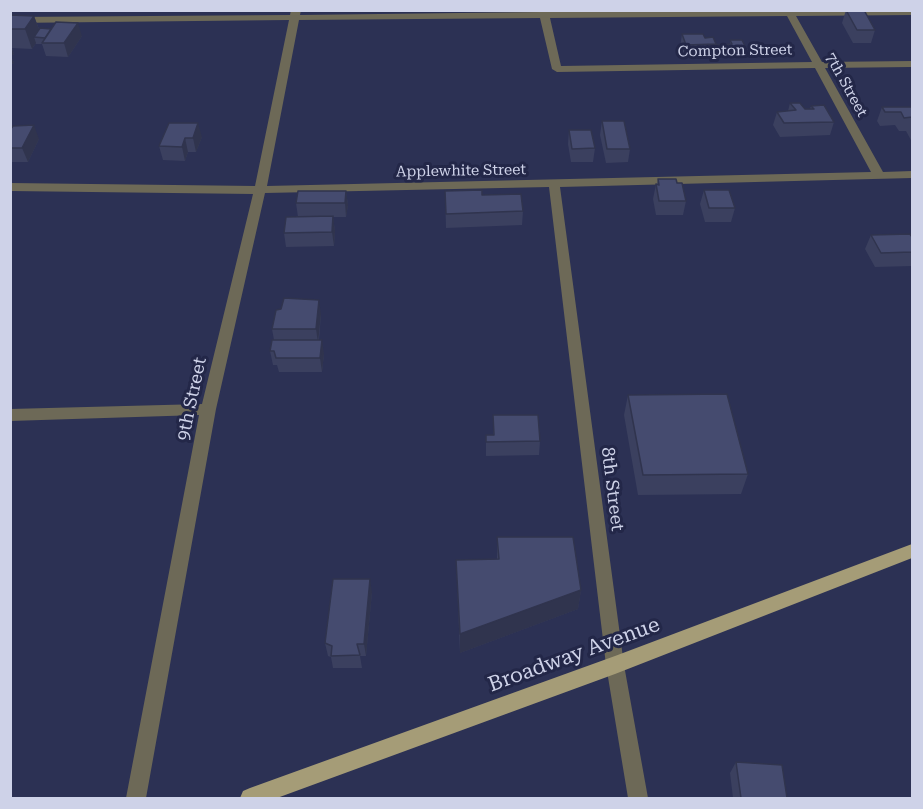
<!DOCTYPE html>
<style>
body{margin:0}
#map{position:relative;width:923px;height:809px;overflow:hidden;background:#2c3154;font-family:"Roboto Serif",serif}
canvas{display:block}
.frame{position:absolute;inset:0;border:12px solid #ced2e8;pointer-events:none}
</style>
<div id="map">
<canvas width="923" height="809"></canvas>
<div class="frame"></div>
</div>
<script>
const g = document.querySelector('canvas').getContext('2d');
g.lineJoin = 'round';
const shape = rows => new Path2D(rows.map(r => 'M' + r).join(''));
function paint(path, color) { g.fillStyle = color; g.fill(path, 'evenodd'); }
function strokePath(path, color, width, dash) { g.strokeStyle = color; g.lineWidth = width; g.lineCap = dash ? 'butt' : 'round'; g.setLineDash(dash || []); g.stroke(path); }
function write(font, color, halo, rows, align = 'center') {
  g.font = font + ' "Roboto Serif",serif'; g.lineWidth = 6; g.setLineDash([]); g.textBaseline = 'middle'; g.strokeStyle = halo; g.fillStyle = color; for (const [text, x, y, turn = 0] of rows) {
    g.save(); g.translate(x, y); g.rotate((+turn || 0) * Math.PI / 180); g.textAlign = isNaN(turn) ? turn : align; if (halo) g.strokeText(text, 0, 0); g.fillText(text, 0, 0); g.restore();
  }
}
paint(shape([
 [291,10,301,10,300,15,539,12,538,10,548,12,912,10,912,15,796,16,822,62,912,61,912,67,825,68,883,172,912,171,912,178,560,187,624,665,648,798,628,798,606,665,549,187,265,193,216,409,146,798,126,798,199,415,10,421,10,409,202,404,253,194,10,191,10,183,255,186,289,20,10,23,10,17,290,15,291,10],
 [787,16,812,62,561,66,550,18,787,16],
 [540,18,552,69,557,72,815,68,871,172,267,186,299,20,540,18]
]), '#6d6957');
paint(shape([
 [912,544,912,558,615,674,277,798,240,798,243,791,250,788,615,656,912,544]
]), '#a59c77');
paint(shape([
 [846,10,864,10,875,30,871,43,853,43,842,23],
 [10,15,34,16,39,29,82,36,68,57,46,56,42,44,36,44,36,43,32,49,12,48,14,54,11,56,14,63,10,65],
 [682,34,705,38,713,37,716,45,730,44,730,40,747,50,746,57,714,56,714,55,713,57,684,58,680,48],
 [790,103,805,109,810,109,811,106,834,122,830,135,780,137,773,125,777,112,788,111],
 [882,107,912,107,912,142,906,131,899,131,895,125,880,126,877,121],
 [602,121,630,149,628,162,606,163,600,135],
 [169,123,202,137,196,152,188,152,185,161,163,160,159,146],
 [10,130,39,139,28,162,10,162],
 [569,130,595,148,593,162,571,162,568,144],
 [658,179,677,183,686,201,683,215,656,215,653,199,656,184,657,185],
 [704,190,735,208,731,222,705,222,700,204],
 [346,191,348,205,346,217,333,217,335,231,334,246,286,247,284,233,298,217,296,203],
 [445,191,482,195,523,211,522,225,446,228],
 [871,235,912,237,912,266,875,267,865,249],
 [321,314,319,340,324,354,322,372,279,372,277,365,273,365,270,351,274,340,272,329],
 [628,395,748,474,741,494,638,495,624,415],
 [493,415,540,441,539,455,486,456,486,435,493,435],
 [497,537,581,590,578,609,460,653,456,560,497,560],
 [372,592,366,656,360,656,362,668,333,668,331,657,328,656,325,643],
 [736,762,787,798,733,798,730,773]
]), '#3b405f');
paint(shape([
 [34,16,41,35,34,37,36,43,32,49,25,29],
 [78,23,82,36,68,57,64,43],
 [10,44,14,54,11,56,14,63,10,65],
 [198,123,202,137,196,152,193,138],
 [34,125,39,139,28,162,22,148],
 [185,138,188,152,185,161,182,147],
 [346,191,348,205,346,217,345,203],
 [333,216,335,231,334,246,332,232],
 [319,300,321,314,318,343,316,329],
 [322,340,324,354,322,372,320,358],
 [370,579,372,592,366,656,364,644],
 [581,590,578,609,460,653,460,634]
]), '#30344e');
const building = shape([
 [846,10,864,10,875,30,857,30,846,10],
 [10,15,34,16,25,29,10,29,10,15],
 [56,22,78,23,64,43,42,43,56,22],
 [40,28,51,29,45,38,34,37,40,28],
 [682,34,703,34,705,38,713,37,716,44,686,45,682,34],
 [730,40,742,40,747,50,715,50,716,45,732,44,730,40],
 [790,103,800,103,805,109,814,109,811,106,824,105,834,122,784,123,777,112,796,110,790,103],
 [882,107,912,107,912,119,912,117,904,118,901,112,885,112,882,107],
 [602,121,624,121,630,149,607,149,602,121],
 [169,123,198,123,193,138,185,138,182,147,159,146,169,123],
 [34,125,22,148,10,148,10,130,13,126,34,125],
 [569,130,591,130,595,148,572,149,569,130],
 [658,179,676,179,677,183,682,183,686,201,659,201,656,184,659,185,658,179],
 [482,190,482,195,521,194,523,211,446,214,445,191,482,190],
 [704,190,729,190,735,208,709,208,704,190],
 [298,191,346,191,345,203,296,203,298,191],
 [333,216,332,232,284,233,286,217,333,216],
 [910,234,912,237,912,252,881,253,871,235,910,234],
 [284,298,319,300,316,329,272,329,276,310,281,309,284,298],
 [272,340,322,340,320,358,276,358,274,351,270,351,272,340],
 [727,394,748,474,643,475,628,395,727,394],
 [493,415,538,415,540,441,486,442,486,435,494,435,493,415],
 [497,537,573,537,581,590,460,634,456,560,499,559,497,537],
 [333,579,370,579,364,644,357,644,360,655,331,656,332,646,325,643,333,579],
 [736,762,782,765,787,798,741,798,736,762]
]);
paint(building, '#454b6f');
strokePath(building, '#30344e', 1.5);
write('15px', '#ced2e8', '#232748', [
 ["Compton Street",735,51,-1],
 ["7th Street",846,85,61],
 ["Applewhite Street",461,171,-1]
]);
write('18px', '#ced2e8', '#232748', [
 ["9th Street",192,399,-78],
 ["8th Street",612,489,83]
]);
write('21px', '#ced2e8', '#232748', [
 ["Broadway Avenue",574,655,-20]
]);
</script>
